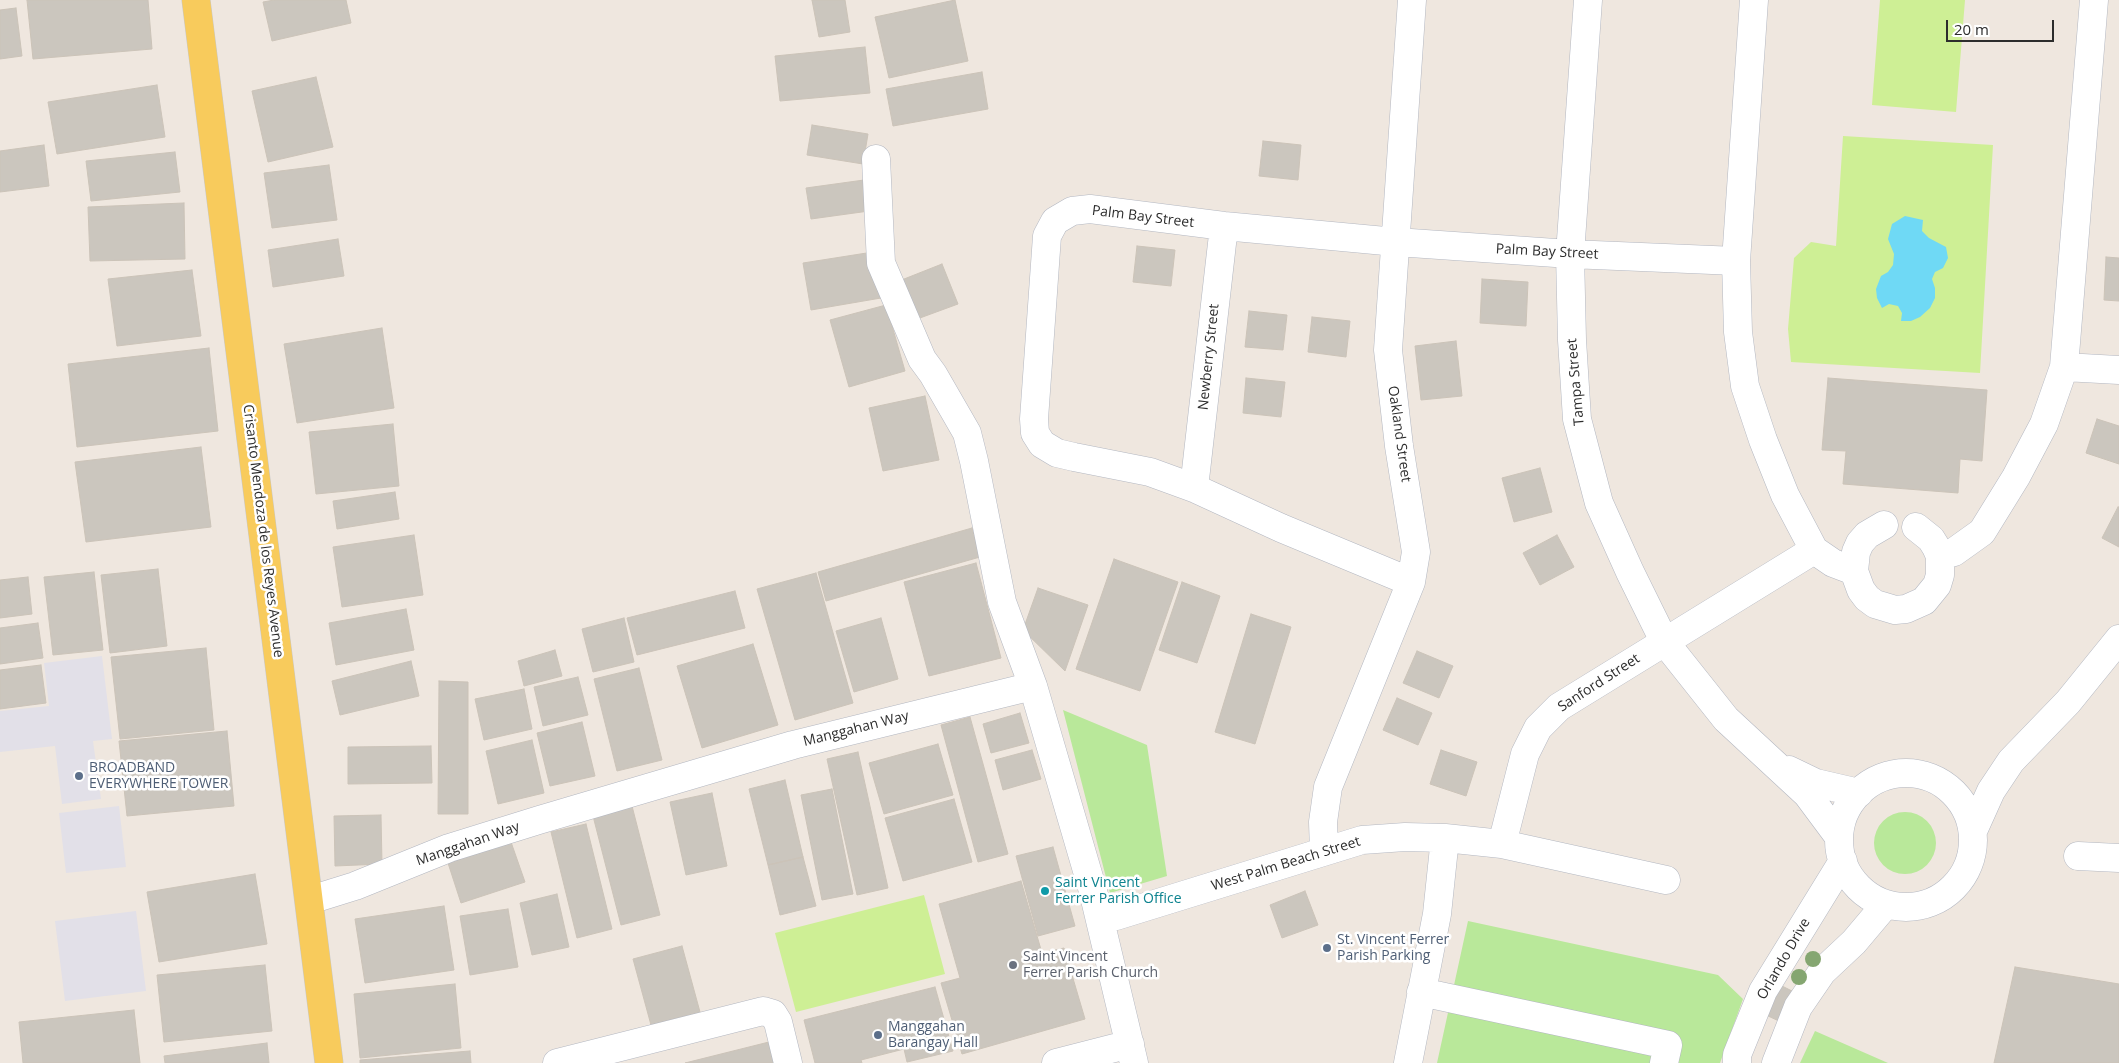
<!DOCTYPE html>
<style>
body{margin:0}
#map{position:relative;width:2119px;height:1063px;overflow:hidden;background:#efe7df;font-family:"Open Sans",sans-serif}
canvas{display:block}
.scale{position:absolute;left:1946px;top:20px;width:108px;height:22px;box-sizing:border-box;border:2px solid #2d2d2d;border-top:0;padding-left:6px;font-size:15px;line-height:18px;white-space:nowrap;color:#2d2d2d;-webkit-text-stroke:4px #fff;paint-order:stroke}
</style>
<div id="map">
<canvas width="2119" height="1063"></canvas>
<div class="scale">20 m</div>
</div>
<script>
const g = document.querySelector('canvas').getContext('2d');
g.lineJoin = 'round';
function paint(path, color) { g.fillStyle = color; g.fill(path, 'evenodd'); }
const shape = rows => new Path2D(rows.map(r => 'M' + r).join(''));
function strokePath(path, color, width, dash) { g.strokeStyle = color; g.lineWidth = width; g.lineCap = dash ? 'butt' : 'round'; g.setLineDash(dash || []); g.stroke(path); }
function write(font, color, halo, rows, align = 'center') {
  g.font = font + ' "Open Sans",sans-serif'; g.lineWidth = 5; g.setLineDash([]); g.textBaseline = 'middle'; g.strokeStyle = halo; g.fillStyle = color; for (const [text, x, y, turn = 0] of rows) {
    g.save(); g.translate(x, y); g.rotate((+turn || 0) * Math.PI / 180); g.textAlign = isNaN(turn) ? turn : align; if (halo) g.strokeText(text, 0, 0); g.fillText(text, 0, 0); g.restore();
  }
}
paint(shape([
 [102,656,112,739,93,741,101,799,62,804,55,746,0,752,0,711,49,706,44,663],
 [119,806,126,867,66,873,59,813],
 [136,911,146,991,65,1001,55,921]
]), '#e2e0e8');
paint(shape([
 [1063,710,1147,745,1167,876,1110,893],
 '1874 843a31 31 0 1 1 62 0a31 31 0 1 1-62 0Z',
 [1468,921,1718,975,1743,999,1720,1063,1437,1063],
 [1815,1031,1888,1063,1800,1063]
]), '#b9e89a');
paint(shape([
 [1880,0,1965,0,1956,112,1872,105],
 [1843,136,1993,145,1980,373,1791,362,1788,329,1794,258,1811,242,1836,246],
 [924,895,945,974,796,1012,775,933]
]), '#ceef95');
paint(shape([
 [1905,216,1923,220,1922,231,1929,238,1946,247,1948,258,1943,268,1935,272,1932,279,1935,288,1935,298,1930,308,1920,317,1911,321,1901,321,1902,313,1898,306,1889,304,1882,308,1877,298,1876,289,1881,276,1888,272,1893,265,1894,254,1888,239,1892,224]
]), '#6fd9f5');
const building = shape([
 [27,0,148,0,152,49,33,59,27,0],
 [274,0,346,0,351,23,272,41,263,2,274,0],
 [812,0,845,0,850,32,819,37,812,0],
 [955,0,968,61,889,78,875,17,955,0],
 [16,8,22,56,0,59,0,10,16,8],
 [865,47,870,93,780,101,775,56,865,47],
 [982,72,988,109,893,126,886,89,982,72],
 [316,77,333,147,268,162,252,91,316,77],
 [157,85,165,137,57,154,48,102,157,85],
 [812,125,868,134,863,164,807,155,812,125],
 [1263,141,1301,145,1298,180,1259,176,1263,141],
 [44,145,49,186,0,192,0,151,44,145],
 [175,152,180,192,91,201,86,161,175,152],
 [329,165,337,220,272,228,264,173,329,165],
 [864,180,869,211,811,219,806,188,864,180],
 [184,203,185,259,90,261,88,207,184,203],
 [338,239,344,276,273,287,268,250,338,239],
 [1137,246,1175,250,1171,286,1133,282,1137,246],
 [873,252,881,298,811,310,803,263,873,252],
 [2106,257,2119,258,2119,301,2104,300,2106,257],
 [942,264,958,304,909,322,894,283,942,264],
 [192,270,201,336,117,346,108,279,192,270],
 [1482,279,1528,282,1526,326,1480,323,1482,279],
 [886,305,905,371,849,387,830,320,886,305],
 [1249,311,1287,315,1283,350,1245,347,1249,311],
 [1312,317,1350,321,1346,357,1308,352,1312,317],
 [382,328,394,408,297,423,284,344,382,328],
 [1456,341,1462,396,1421,400,1415,346,1456,341],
 [209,348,218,431,77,447,68,364,209,348],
 [1246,378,1285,382,1281,417,1243,413,1246,378],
 [1828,378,1987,390,1982,461,1960,459,1958,493,1843,484,1846,451,1822,450,1828,378],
 [925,396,939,460,883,471,869,408,925,396],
 [2097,419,2119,426,2119,464,2086,453,2097,419],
 [393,424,399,486,316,494,309,432,393,424],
 [201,447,211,527,86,542,75,462,201,447],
 [1540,468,1552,512,1514,522,1502,478,1540,468],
 [395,492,399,519,337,529,333,501,395,492],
 [2118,507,2119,507,2119,547,2102,538,2118,507],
 [972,528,980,557,826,601,818,572,972,528],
 [414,535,423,595,342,607,333,547,414,535],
 [1557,535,1574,567,1540,585,1523,553,1557,535],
 [1114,559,1178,582,1140,691,1076,669,1114,559],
 [976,563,1001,658,929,676,904,582,976,563],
 [158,569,167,646,110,653,101,575,158,569],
 [94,572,103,650,53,655,44,577,94,572],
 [816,573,853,703,795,720,757,589,816,573],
 [28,577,32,614,0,618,0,580,28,577],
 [1182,582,1220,596,1197,663,1159,650,1182,582],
 [1038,588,1088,605,1065,671,1023,630,1038,588],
 [735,591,745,628,637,655,627,618,735,591],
 [406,609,414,650,336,665,329,623,406,609],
 [1251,614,1291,627,1255,744,1215,732,1251,614],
 [624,618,634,662,593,672,582,629,624,618],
 [881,618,898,679,854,692,836,631,881,618],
 [38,623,43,658,0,664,0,628,38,623],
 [753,644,778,725,702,748,677,666,753,644],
 [206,648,214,730,120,739,111,657,206,648],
 [555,650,562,676,524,686,518,661,555,650],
 [1417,651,1453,666,1439,698,1403,683,1417,651],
 [411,661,419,696,340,715,332,681,411,661],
 [41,665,46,703,0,709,0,670,41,665],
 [639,668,662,760,617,771,594,679,639,668],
 [578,677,588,715,543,726,534,687,578,677],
 [439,681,468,682,468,814,438,814,439,681],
 [524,689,532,729,484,740,475,699,524,689],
 [1397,698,1432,713,1418,745,1383,730,1397,698],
 [1020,713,1029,743,991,753,983,724,1020,713],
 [970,717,1008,854,978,862,941,725,970,717],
 [582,722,595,776,550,786,537,733,582,722],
 [227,731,234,806,127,816,119,741,227,731],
 [532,740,544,793,498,804,486,751,532,740],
 [938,744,953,795,884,814,869,763,938,744],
 [431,746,432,783,348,784,348,747,431,746],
 [1032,750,1041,779,1003,790,995,760,1032,750],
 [1441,750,1477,762,1466,796,1430,784,1441,750],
 [858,752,888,888,857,895,827,759,858,752],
 [785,780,803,857,768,865,749,789,785,780],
 [832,789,853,894,822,900,801,795,832,789],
 [712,793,727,866,686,875,670,802,712,793],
 [954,799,972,862,903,881,885,818,954,799],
 [632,806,660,915,621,925,593,816,632,806],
 [381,815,382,864,335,866,334,816,381,815],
 [586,824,612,929,577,938,551,832,586,824],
 [511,842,525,882,461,903,448,863,511,842],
 [1053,847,1075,926,1038,936,1016,856,1053,847],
 [803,857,816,906,780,915,768,865,803,857],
 [255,874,267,944,159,962,147,892,255,874],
 [1021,881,1042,953,1064,948,1085,1019,962,1054,941,983,960,978,939,904,1021,881],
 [1305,891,1318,925,1282,938,1270,905,1305,891],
 [557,894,569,947,532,955,520,903,557,894],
 [444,906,454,970,365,983,355,919,444,906],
 [508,909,518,967,470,975,460,916,508,909],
 [682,946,700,1012,651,1025,633,959,682,946],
 [265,965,272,1031,164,1042,157,975,265,965],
 [2015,967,2119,984,2119,1063,1994,1063,2015,967],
 [455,984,461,1048,360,1058,354,994,455,984],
 [1780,985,1794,992,1781,1022,1766,1015,1780,985],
 [935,987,953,1051,907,1062,904,1049,861,1060,862,1063,815,1063,804,1020,935,987],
 [134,1010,140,1063,23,1063,19,1022,134,1010],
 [773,1041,779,1063,685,1063,773,1041],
 [267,1043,269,1063,165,1063,164,1056,267,1043],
 [470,1051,471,1063,360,1063,360,1060,470,1051]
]);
paint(building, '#cbc6be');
strokePath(building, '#cbc3b8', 1);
const minor = shape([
 [1588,0,1570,254,1572,340,1577,419,1599,503,1630,572,1664,641,1726,719,1807,794,1839,837],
 [1754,0,1736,261,1738,332,1745,386,1763,440,1785,495,1814,550,1833,563,1854,571],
 [876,159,881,263,922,359,933,374,967,433,974,461,1002,602,1033,686,1093,891,1134,1063],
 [2064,367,2119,370],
 [1194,488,1224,226],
 [1884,525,1867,535,1860,543,1856,552,1854,571,1861,590,1867,598,1875,604,1895,610,1906,609,1924,601,1937,585,1940,575,1940,556,1936,547,1931,539,1916,527],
 [1940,556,1954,552,1982,532,2016,477,2044,424,2064,367,2094,0],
 [1411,582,1281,528,1194,488,1150,472,1074,457,1057,453,1042,444,1035,433,1034,419,1047,236,1055,221,1072,211,1090,209,1224,226,1396,242,1570,254,1736,261],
 [1789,770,1816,783,1859,793],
 '1839 840a67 67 0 1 1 134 0a67 67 0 1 1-134 0Z',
 [1973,831,1991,791,2011,761,2068,702,2119,639],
 [1502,844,1525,754,1538,728,1559,707,1814,550],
 [1324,851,1323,822,1328,787,1411,582,1416,552,1399,446,1388,350,1412,0],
 [2078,856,2119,858],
 [310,900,355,886,449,848,539,820,793,745,1033,686],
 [1116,916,1362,840,1405,837,1445,838,1502,844,1666,880],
 [1421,992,1668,1045,1664,1063],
 [557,1063,763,1011,773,1014,778,1022,788,1063],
 [1056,1063,1130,1044],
 [1408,1063,1437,914,1445,838],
 [1737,1063,1737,1055,1763,991,1843,861],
 [1776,1063,1798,1007,1822,972,1854,942,1886,904]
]);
const major = shape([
 [196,0,329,1063]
]);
strokePath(minor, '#b3b7c1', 29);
strokePath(major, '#c8c8c8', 29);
strokePath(minor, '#fff', 28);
strokePath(major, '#f8cb5c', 28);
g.fillStyle = '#85a671';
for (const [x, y] of [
 [1813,959],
 [1799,977]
]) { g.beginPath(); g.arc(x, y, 8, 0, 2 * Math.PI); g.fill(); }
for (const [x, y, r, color] of [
 [79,776,5,"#5c6f8a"],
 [1045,891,5,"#0f9aa8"],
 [1327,948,5,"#5c6f8a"],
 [1013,965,5,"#6b7280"],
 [878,1035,5,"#5c6f8a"]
]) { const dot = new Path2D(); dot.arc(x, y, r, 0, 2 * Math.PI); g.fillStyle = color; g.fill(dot); strokePath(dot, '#fff', 2); }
write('14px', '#2d2d2d', '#fff', [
 ["Palm Bay Street",1143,217,7],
 ["Palm Bay Street",1547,252,3],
 ["Newberry Street",1209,357,-84],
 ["Tampa Street",1576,382,-95],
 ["Oakland Street",1399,434,82],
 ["Crisanto Mendoza de los Reyes Avenue",263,531,83],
 ["Sanford Street",1599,683,-33],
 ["Manggahan Way",856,729,-14],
 ["Manggahan Way",468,844,-19],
 ["West Palm Beach Street",1286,864,-17],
 ["Orlando Drive",1784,959,-60]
]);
write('14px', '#4e5e75', '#fff', [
 ["BROADBAND",89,768],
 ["EVERYWHERE TOWER",89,784],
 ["St. Vincent Ferrer",1337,940],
 ["Parish Parking",1337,956],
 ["Manggahan",888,1027],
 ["Barangay Hall",888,1043]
], 'left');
write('14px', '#0d838f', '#fff', [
 ["Saint Vincent",1055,883],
 ["Ferrer Parish Office",1055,899]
], 'left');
write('14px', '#5b616d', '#fff', [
 ["Saint Vincent",1023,957],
 ["Ferrer Parish Church",1023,973]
], 'left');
</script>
